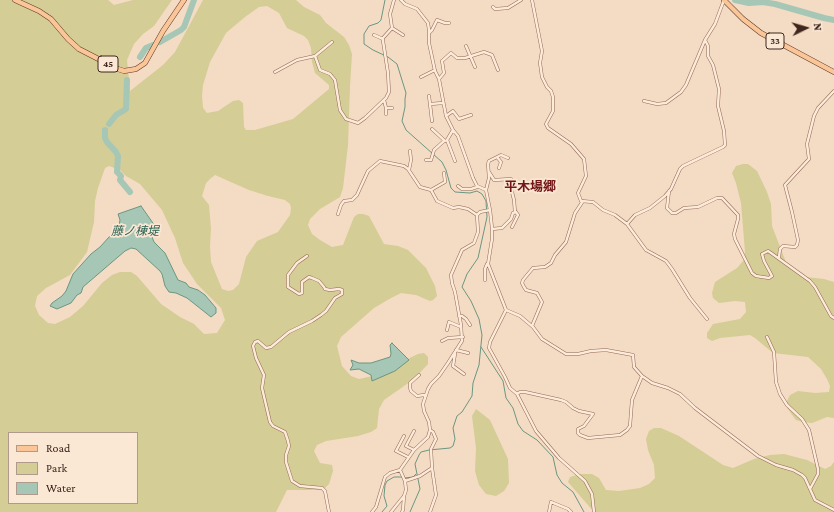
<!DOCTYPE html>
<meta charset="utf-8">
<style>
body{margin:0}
#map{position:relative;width:834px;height:512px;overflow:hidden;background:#f4dbc3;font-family:"Crimson Pro",serif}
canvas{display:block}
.legend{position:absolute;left:8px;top:432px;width:130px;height:72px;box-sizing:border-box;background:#fae7d4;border:1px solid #af9a8b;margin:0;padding:5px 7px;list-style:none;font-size:12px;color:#3f261d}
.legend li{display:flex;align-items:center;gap:8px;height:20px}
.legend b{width:20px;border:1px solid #af9a8b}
.north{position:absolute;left:786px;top:8px;width:40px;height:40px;-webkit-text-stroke:3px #fae7d4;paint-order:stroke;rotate:85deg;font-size:11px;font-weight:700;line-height:16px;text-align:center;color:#3f261d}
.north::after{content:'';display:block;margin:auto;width:14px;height:18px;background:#3f261d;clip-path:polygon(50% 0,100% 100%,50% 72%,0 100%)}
</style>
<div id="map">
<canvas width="834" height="512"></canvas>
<ul class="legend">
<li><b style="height:5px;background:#fbc697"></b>Road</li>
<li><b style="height:11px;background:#d4cd95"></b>Park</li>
<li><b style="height:11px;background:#a6c6b6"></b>Water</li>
</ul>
<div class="north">N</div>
</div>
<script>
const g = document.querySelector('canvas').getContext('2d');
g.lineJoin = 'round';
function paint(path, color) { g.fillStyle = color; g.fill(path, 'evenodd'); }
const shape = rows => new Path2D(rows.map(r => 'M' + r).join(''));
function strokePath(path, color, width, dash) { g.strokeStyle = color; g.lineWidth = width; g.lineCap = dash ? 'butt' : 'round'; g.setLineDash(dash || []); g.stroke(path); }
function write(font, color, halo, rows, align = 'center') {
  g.font = font + ' "Crimson Pro","Noto Sans JP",serif'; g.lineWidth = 3.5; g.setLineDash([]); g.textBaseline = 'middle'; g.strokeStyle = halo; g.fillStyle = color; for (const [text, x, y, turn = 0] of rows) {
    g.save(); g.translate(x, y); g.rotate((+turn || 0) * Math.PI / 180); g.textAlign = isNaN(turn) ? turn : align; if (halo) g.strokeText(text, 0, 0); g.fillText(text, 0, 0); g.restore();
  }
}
paint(shape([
 [0,0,108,0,114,5,133,0,172,0,154,26,143,34,134,44,127,60,130,91,163,65,175,52,203,0,296,0,304,7,320,15,326,23,344,37,349,45,352,54,350,86,348,145,343,188,340,197,320,209,310,219,308,225,312,234,320,240,332,247,343,245,354,217,358,214,363,214,369,216,384,244,398,246,408,250,426,268,435,286,437,296,433,300,430,301,416,295,401,293,391,298,374,308,341,337,337,346,342,366,351,376,359,379,373,376,418,354,424,353,428,357,428,364,414,379,384,400,379,409,377,428,371,432,358,436,326,441,317,445,314,451,320,463,332,465,333,471,329,484,325,488,320,490,287,490,276,512,0,512],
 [267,6,279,13,287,28,304,36,308,40,311,48,312,62,315,73,329,85,329,89,293,119,255,130,246,130,244,127,243,103,239,100,233,101,218,111,207,113,203,108,202,96,203,85,210,62,226,33,245,17,259,7],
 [109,166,120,170,126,176,140,184,162,210,175,238,183,263,197,284,221,308,225,320,217,333,204,334,194,324,180,317,161,304,137,276,131,272,120,272,112,275,102,283,83,306,70,317,55,324,48,323,39,315,35,306,37,296,46,288,70,275,87,252,94,222,95,201,98,188,105,168],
 [215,175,249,190,268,196,285,200,290,204,291,208,290,215,278,232,257,241,246,257,239,284,233,290,228,291,222,289,211,262,210,246,211,229,209,205,202,196,206,183,211,178],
 [9,433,137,433,137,503,9,503],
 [743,164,748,164,757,171,767,192,771,204,772,226,787,265,806,277,824,279,834,282,834,418,827,417,812,423,803,422,796,420,787,408,787,401,790,395,798,391,815,393,829,392,830,386,827,379,821,369,808,357,773,353,755,338,750,335,720,338,712,341,707,338,707,333,713,324,740,319,746,312,745,302,735,301,719,303,713,298,712,293,715,282,737,268,744,260,745,252,741,203,736,183,732,173,736,166],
 [476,409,490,420,508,459,509,483,504,491,496,496,486,494,479,485,475,471,476,448,472,416],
 [654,428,661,428,679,436,723,465,733,468,754,459,770,455,784,454,807,460,825,469,831,466,834,462,834,512,594,512,568,482,570,477,580,474,592,474,599,478,606,490,619,491,640,488,649,484,655,478,654,465,648,450,646,439,649,431]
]), '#d4cd95');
const water = shape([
 [141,206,155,226,152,237,154,242,165,253,178,280,186,283,189,287,198,290,205,295,216,308,216,313,211,317,187,298,176,293,169,292,165,286,162,274,160,271,136,249,131,248,125,251,83,287,81,293,77,295,71,303,57,309,50,306,52,303,62,296,66,291,73,274,91,254,100,247,119,226,120,220,118,214,141,206],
 [392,343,409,360,395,371,372,381,371,375,359,369,350,370,353,365,351,360,359,363,371,363,390,357,391,354,390,345,392,343]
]);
paint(water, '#a6c6b6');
strokePath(water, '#6b9682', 1);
strokePath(shape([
 [385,0,381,20,378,23,369,26,364,34,364,44,373,50,388,57,397,64,406,93,405,99,405,107,402,121,406,130,442,162,446,170,451,188,455,192,470,193,477,191,482,194,486,201,487,217,478,258,467,274,462,287,471,301,479,319,482,335,479,365,473,383,472,396,462,412,457,416,453,428,455,439,453,446,450,448,429,450,421,452,419,455,415,464,420,489,410,512],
 [481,347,503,381,506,398,513,408,518,424,523,431,537,440,553,457,557,475,562,483,573,492,584,512],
 [405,478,413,477,416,474],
 [382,512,387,506,384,496,385,485,387,481,394,477,402,477]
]), '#6b9682', 1);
strokePath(shape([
 [735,0,749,3,763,2,775,4,824,18,834,20],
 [160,42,181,30,184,27,194,0],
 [140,57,146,48,153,45],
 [109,124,116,115,126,109,127,80],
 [105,130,105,138,107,142,116,152,118,156,117,172,121,176,120,180,130,192]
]), '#a6c6b6', 6);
const minor = shape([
 [401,0,405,4,417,9,428,23,429,30,429,43,435,71,439,79,446,116,453,130,458,136,473,178,477,186,486,190,490,210,492,228,492,239,488,264,506,310,490,342,489,348,505,377,510,388,517,394,536,431,559,458,585,481,592,494,594,512],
 [532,0,542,51,540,63,542,77,547,87,551,91,553,97,553,111,546,124,548,128,571,144,584,159,586,176,578,193,581,201,593,202,603,210,615,215,627,224,646,250,666,261,672,269,690,298,707,319],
 [493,7,495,9,508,8,521,0],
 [392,28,403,35],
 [430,32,432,30,437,20,445,23,449,23],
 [374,35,383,39],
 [466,46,475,67],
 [315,56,320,70,330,74,335,80,340,110,346,119,358,123,365,118,386,98,389,92,388,73,383,41,383,38,392,28,390,14,394,0],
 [275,72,297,60,315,56,332,42],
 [421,77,435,70],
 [439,79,444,73,442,61,451,53,457,58,465,58,484,52,492,55,498,70],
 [429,96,430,104,443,103],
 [384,100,386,108,386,114],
 [644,101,657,104,666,103,681,92,686,85,705,40,715,24,724,0],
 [430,104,432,121],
 [386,108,392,108],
 [446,116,453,111,459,119,471,115],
 [432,129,445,141],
 [453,130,447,140,455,161],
 [497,157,501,155,508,158],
 [426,160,431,160,434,150,444,141],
 [409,170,411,160,410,151],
 [489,172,494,180,511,179],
 [458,186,462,189,471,189,477,187],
 [431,190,445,182,444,173],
 [486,190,489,178,488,164,489,161,497,157,501,162,499,168],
 [669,191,667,208,672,213,676,213,684,208,698,207,717,198,722,198,738,215,738,219,734,234,735,239,752,273,756,276,769,278,772,276,764,261,762,254,768,251,771,253,810,281,815,287,831,316,834,318],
 [512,192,514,200,515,212],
 [338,214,341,205,344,201,352,200,357,195,368,171,380,161,404,166,408,169,420,187,431,190,437,201,453,208,459,207,468,209,477,215,478,232,474,243,462,250,451,275,452,283,455,292,461,325,462,341,448,363,439,376,431,384,428,389,423,404,424,411,429,422,430,430,428,437,414,450,400,470,390,473,385,477,376,507,372,512],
 [477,215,480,212,490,210],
 [627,224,635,215,650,208,665,196,671,189,680,169,683,166,723,147,725,145,724,131,718,106,719,89,713,65,708,56,708,46,705,40],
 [492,229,502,228,511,219,513,213,516,212,518,215,512,227],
 [307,256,297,263,288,275,288,287,299,294,302,293,302,282,309,277,312,278,319,281,324,287,325,289,330,290,339,289,342,290,342,294,335,298,326,311,321,315,312,321,289,332,271,347,266,348,258,341,255,342,253,346,256,358,264,375,262,388,270,422,273,426,285,432,288,441,289,446,286,455,286,462,292,481,300,486,322,488,325,491,329,512],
 [779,257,780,249,783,246,795,247,797,245,798,240,792,212,785,185,809,159,807,144,814,116,818,108,834,91],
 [485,280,485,269,487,264],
 [506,310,520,316,533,327,542,339,566,354,578,354,591,351,606,350,633,355,634,367,642,376,652,383,668,388,680,394,695,408,758,456,776,465,793,470,802,475,805,478,815,500,834,510],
 [459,316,462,316,466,319,470,325],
 [532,326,542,302,537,293,526,290,524,287,522,283,523,280,533,268,545,267,551,263,555,255,566,242,575,213,583,201],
 [447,330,449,322,461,327],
 [767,337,774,352,776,382,780,394,787,405,802,419,809,430,818,469,818,474,810,489],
 [442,341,448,338,463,337],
 [456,350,468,353],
 [455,354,453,366,464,374],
 [419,375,410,383,410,388,411,391,417,396,424,395,425,396],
 [517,394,520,392,525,392,561,400,566,402,573,408,579,411,593,414,584,426,578,429,578,433,580,435,588,438,620,435,627,430,630,426,632,400,642,376],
 [430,430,433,432,436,439,431,449,432,468,436,495,430,512],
 [404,436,396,451,408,457],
 [414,450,406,446,414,431],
 [405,481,420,476,432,468],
 [391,512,404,496,406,490,405,481,400,470],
 [402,512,403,510,404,496],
 [549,512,551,502,568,509,571,512]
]);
const primary = shape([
 [15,0,39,11,51,19,68,39,79,49,118,69,124,71,136,69,145,63,163,31,184,0],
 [724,0,743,19,761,33,834,72]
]);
strokePath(minor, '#916957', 3.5);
strokePath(primary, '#5f382b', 5.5);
strokePath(minor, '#fdead8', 2.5);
strokePath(primary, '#fbc697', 4.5);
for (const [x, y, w] of [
 [775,41,18],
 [108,64,20]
]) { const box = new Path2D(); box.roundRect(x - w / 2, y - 8, w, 16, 3); g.fillStyle = '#fae7d4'; g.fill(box); strokePath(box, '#3f261d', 1); }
write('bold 10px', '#3f261d', null, [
 ["33",775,41],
 ["45",108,64]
]);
write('italic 12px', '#2a6151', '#fae7d4', [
 ["藤ノ棟堤",135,231]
]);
write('bold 13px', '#721617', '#fae7d4', [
 ["平木場郷",530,187]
]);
</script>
